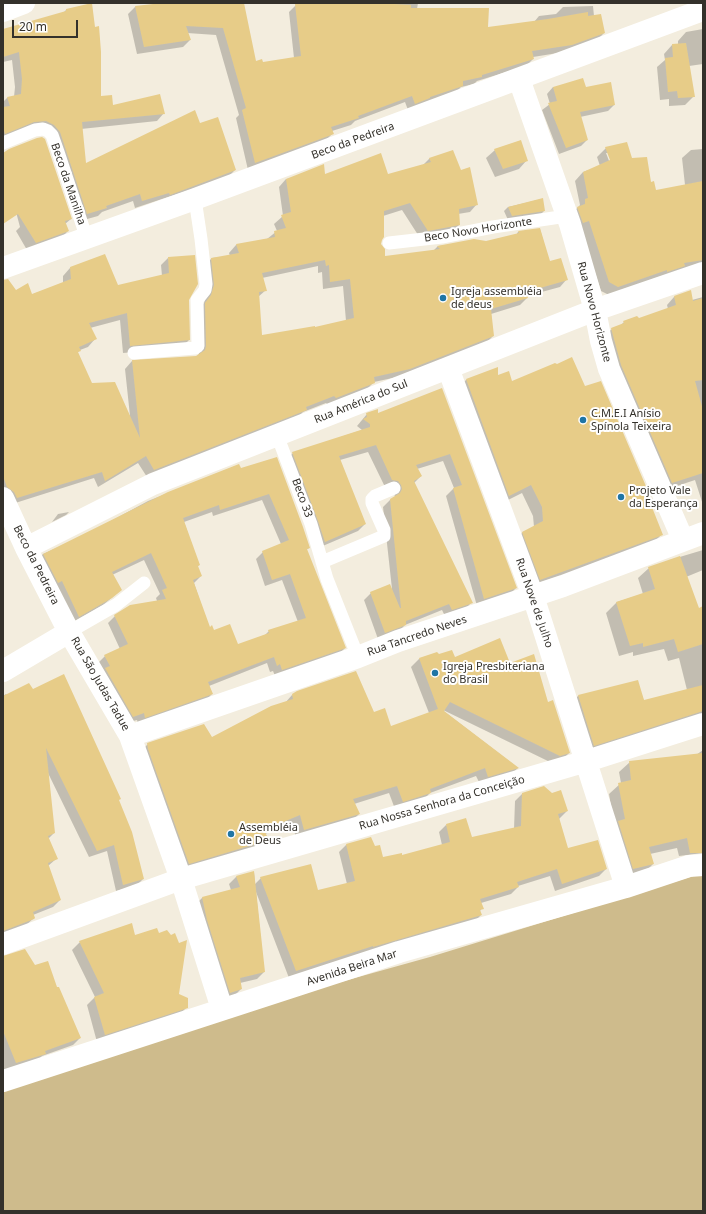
<!DOCTYPE html>
<meta charset="utf-8">
<style>
body{margin:0}
#map{position:relative;width:706px;height:1214px;overflow:hidden;background:#f3edde;font-family:"Noto Sans",sans-serif}
canvas{display:block}
.frame{position:absolute;inset:0;border:4px solid #34312b;pointer-events:none}
.scale{position:absolute;left:12px;top:20px;width:66px;height:18px;box-sizing:border-box;border:2px solid #34312b;border-top:0;padding-left:5px;font-size:12px;line-height:14px;white-space:nowrap;color:#34312b;-webkit-text-stroke:3px #fff;paint-order:stroke}
</style>
<div id="map">
<canvas width="706" height="1214"></canvas>
<div class="frame"></div>
<div class="scale">20 m</div>
</div>
<script>
const g = document.querySelector('canvas').getContext('2d');
g.lineJoin = 'round';
function paint(path, color) { g.fillStyle = color; g.fill(path, 'evenodd'); }
const shape = rows => new Path2D(rows.map(r => 'M' + r).join(''));
function strokePath(path, color, width, dash) { g.strokeStyle = color; g.lineWidth = width; g.lineCap = dash ? 'butt' : 'round'; g.setLineDash(dash || []); g.stroke(path); }
function write(font, color, halo, rows, align = 'center') {
  g.font = font + ' "Noto Sans",sans-serif'; g.lineWidth = 4; g.setLineDash([]); g.textBaseline = 'middle'; g.strokeStyle = halo; g.fillStyle = color; for (const [text, x, y, turn = 0] of rows) {
    g.save(); g.translate(x, y); g.rotate((+turn || 0) * Math.PI / 180); g.textAlign = isNaN(turn) ? turn : align; if (halo) g.strokeText(text, 0, 0); g.fillText(text, 0, 0); g.restore();
  }
}
paint(shape([
 [703,873,703,1211,3,1211,3,1090,129,1041,430,957]
]), '#cebb8c');
paint(shape([
 [172,3,243,3,255,62,263,63,294,58,289,12,296,5,327,3,418,3,417,9,487,28,534,22,539,16,556,14,563,7,593,6,594,16,604,33,597,40,564,52,533,57,533,59,526,66,477,81,474,84,461,87,455,93,408,110,405,102,355,121,351,125,332,131,332,134,325,141,248,170,236,118,239,115,216,35,187,33,190,40,183,47,137,54,128,14,135,7],
 [66,10,100,97,112,106,164,113,157,121,81,129,85,165,200,124,235,170,227,178,162,199,135,208,133,201,102,212,98,216,80,221,46,133,3,138,3,102,7,98,14,97,15,87,12,60,3,62,3,33,63,13],
 [703,29,703,64,689,66,694,96,685,105,669,106,669,99,660,100,657,67,665,60,664,54,672,45,678,45,678,41,686,32],
 [553,87,585,88,614,105,608,111,580,117,587,140,581,146,559,154,542,110,550,104,547,94],
 [606,148,631,159,656,191,685,185,682,158,691,150,703,149,703,261,696,268,609,295,601,291,581,229,569,217,580,205,575,181,583,172,600,166,597,157],
 [606,153,608,153,613,165,611,166],
 [495,150,527,160,519,169,495,177,486,158],
 [3,157,71,219,65,224,68,231,60,239,27,250,16,231,20,227,3,163],
 [430,158,461,171,477,204,470,212,458,214,459,225,452,232,420,238,402,210,383,216,380,244,384,257,433,251,438,246,486,242,516,235,518,232,540,229,549,262,567,279,560,287,527,296,527,298,520,305,491,314,493,336,486,343,402,376,374,382,366,390,328,405,326,403,303,412,298,417,147,477,138,463,98,487,94,478,9,505,3,497,3,291,15,291,31,295,63,283,63,276,70,268,117,287,162,276,161,265,168,258,188,300,189,340,181,348,123,353,120,320,90,328,95,339,88,347,80,350,77,353,91,384,130,416,125,369,132,361,196,357,199,354,198,311,204,303,207,293,204,266,212,258,230,256,229,253,236,245,267,239,277,231,274,224,283,216,279,187,286,179,324,175,387,176,422,166],
 [318,266,318,273,322,272,323,289,343,286,346,321,315,328,261,336,258,297,266,290,262,278],
 [542,199,544,211,540,215,508,220,504,211,508,207],
 [690,292,692,300,703,297,703,505,695,480,665,490,604,336,612,329,620,326,624,322,639,319,668,309,667,305,674,297],
 [497,369,498,376,512,382,584,388,647,491,645,493,662,534,653,543,532,589,514,541,523,532,534,527,533,516,522,493,500,504,457,389,466,380],
 [442,390,516,588,509,595,477,606,446,496,454,488,443,461,417,469,421,476,414,483,471,603,464,610,445,616,442,610,405,625,398,632,378,639,364,600,371,593,392,589,383,507,390,500,395,497,394,492,385,487,368,452,340,460,365,524,358,531,318,548,286,460,293,453,362,430,357,426,367,414,377,414],
 [276,458,309,548,306,550,345,648,338,655,275,676,273,671,270,672,267,663,209,686,212,694,205,701,138,724,137,720,126,723,98,663,105,656,120,649,108,623,115,616,157,601,156,598,160,594,144,560,112,575,121,590,103,605,71,623,36,561,43,554,85,535,148,501,238,465,240,469],
 [262,500,281,544,263,552,256,559,265,586,282,580,298,622,269,631,265,635,238,645,209,628,194,583,201,576,197,567,199,565,184,522,212,512,213,516],
 [69,512,66,515,52,522,58,514],
 [703,550,703,570,686,577,698,609,703,607,703,717,584,755,568,706,578,696,637,681,644,701,687,690,679,658,668,661,664,649,633,656,633,652,619,656,606,613,617,602,643,594,638,578,649,568,673,559],
 [437,653,438,656,454,658,510,664,547,703,569,753,561,761,552,763,441,709,518,768,510,775,480,784,476,776,430,793,422,801,395,809,389,793,354,804,359,814,351,822,296,838,292,823,265,834,268,840,260,848,181,871,140,752,148,744,212,739,285,703,292,695,374,713,390,728,429,713,411,667,419,659],
 [6,694,118,800,143,879,136,886,116,891,107,851,89,857,48,773,54,833,48,839,56,859,48,866,60,900,53,907,33,915,34,918,25,926,3,935,3,696],
 [703,750,703,853,679,856,677,848,650,854,653,864,643,874,623,879,609,794,621,783,619,772,630,762,696,755],
 [522,794,567,811,559,819,567,849,606,869,599,876,555,891,550,876,518,886,518,887,511,894,481,903,482,908,480,911,481,915,474,922,289,978,256,892,264,972,257,979,240,983,241,989,234,996,223,1000,195,905,202,898,231,890,229,884,236,877,254,872,255,884,261,878,317,891,347,884,339,852,346,845,375,847,382,859,402,856,442,845,439,832,446,825,472,838,514,829,515,801],
 [158,934,178,994,187,1007,179,1015,97,1042,87,1005,95,997,72,950,80,942],
 [3,957,35,967,56,988,80,1038,73,1045,42,1056,37,1061,3,1072]
]), '#0003');
paint(shape([
 [92,3,95,27,99,26,101,52,101,96,112,95,113,105,160,94,165,114,82,122,86,163,195,110,200,123,218,117,236,170,170,195,169,193,142,201,140,194,106,206,107,208,87,214,60,132,54,125,46,121,34,122,5,134,3,127,3,107,10,106,7,97,21,94,22,79,19,52,3,57,3,29,66,11,66,9],
 [162,3,244,3,256,61,262,59,263,62,301,56,295,4,376,3,411,5,411,8,489,8,488,27,548,19,588,12,588,16,601,14,605,33,572,45,532,51,534,59,482,75,482,77,463,81,463,86,430,97,430,98,415,104,412,96,358,116,359,118,331,127,334,134,255,163,242,110,246,108,223,28,186,26,191,40,144,47,135,6],
 [686,43,695,97,678,98,677,91,668,92,665,58,673,57,672,44],
 [583,78,586,87,611,82,615,105,580,112,588,140,566,148,548,103,557,101,553,87],
 [42,137,45,139,72,219,65,221,69,231,36,243,18,214,3,224,3,153,9,149,37,138],
 [521,140,528,161,503,169,494,149],
 [627,142,632,158,647,157,651,182,654,181,656,190,703,181,703,260,684,263,685,266,667,272,667,270,618,287,609,282,589,221,583,223,577,207,585,204,585,199,588,198,583,172,610,160,605,147],
 [453,150,461,170,470,167,478,205,459,209,460,225,428,231,410,203,384,211,384,237,382,240,381,244,385,249,385,256,440,249,437,246,474,239,486,241,519,233,518,231,540,228,550,261,561,258,568,280,526,292,528,298,491,309,494,336,410,369,374,377,375,383,336,398,334,396,306,407,307,410,154,470,146,456,105,481,102,472,17,498,14,492,7,487,3,476,3,280,8,279,16,290,28,283,32,294,71,279,70,267,105,254,118,285,169,273,168,257,195,255,198,284,189,300,190,340,130,346,127,313,89,323,97,339,79,347,81,351,78,352,92,383,115,382,140,438,132,360,196,356,205,350,206,346,205,303,211,295,214,285,211,258,239,253,236,244,275,237,274,231,286,228,281,215,291,212,286,179,324,164,325,174,381,153,388,174,431,162,429,158],
 [325,260,326,266,329,265,330,282,350,279,354,318,315,327,315,326,262,335,259,292,267,291,262,273],
 [543,198,545,211,512,216,508,207],
 [691,290,693,301,703,298,703,380,695,381,703,410,703,473,672,483,621,365,611,328,624,323,623,321,637,316,639,318,676,305,674,296],
 [572,357,585,386,601,381,648,491,646,492,663,535,540,580,522,532,543,521,542,507,531,485,509,496,466,379,498,367,498,375,509,371,512,381,555,363,557,364],
 [442,388,517,588,484,599,453,488,462,485,450,454,416,465,422,476,414,481,473,603,452,610,449,604,406,621,406,625,385,633,370,592,390,584,400,608,401,608,390,499,400,493,402,489,401,485,398,481,392,480,376,445,339,456,366,524,325,542,318,521,292,452,370,427,370,424,363,419,367,417,366,413,378,409,378,413],
 [277,457,303,527,310,548,307,549,346,648,282,670,280,664,277,666,274,657,208,682,213,694,145,718,144,713,133,717,105,668,110,666,104,655,128,644,114,615,130,605,166,599,162,590,167,588,151,553,112,572,122,590,112,598,79,617,62,581,58,583,43,554,168,492,239,464,241,468],
 [269,494,289,540,262,551,272,580,290,574,306,618,268,630,269,633,238,644,230,624,214,630,212,625,210,627,193,580,202,576,198,566,200,565,183,518,219,505,220,510],
 [680,556,699,608,703,606,703,644,678,652,674,639,643,647,643,643,630,646,616,602,655,589,648,567],
 [500,638,510,663,534,654,548,702,553,700,570,753,560,756,450,702,444,711,519,768,488,777,485,768,430,789,431,793,403,802,397,786,353,799,360,814,304,830,300,815,264,830,269,840,189,864,148,749,147,743,204,724,212,737,271,706,293,699,292,694,297,691,356,671,374,712,385,708,391,726,438,709,419,658,437,652,439,654,452,650,455,657],
 [64,674,121,799,119,800,132,832,144,879,123,885,114,845,97,851,46,748,55,833,48,836,58,859,48,863,61,900,33,912,35,918,34,919,3,931,3,696,29,683,33,689],
 [638,680,644,700,703,685,703,711,594,746,578,695],
 [703,753,703,853,690,853,687,838,649,847,654,864,633,869,618,821,625,819,618,783,631,780,629,761],
 [544,786,552,793,561,790,568,811,558,814,568,848,598,840,607,869,562,884,557,869,517,882,519,887,480,899,484,909,480,910,482,915,373,947,373,946,296,971,260,877,311,864,318,890,355,881,346,844,371,837,375,846,380,845,383,857,402,853,402,855,450,842,446,824,466,818,472,837,521,826,522,793],
 [254,871,265,972,240,978,242,989,230,993,207,920,202,897,240,887,236,876],
 [132,923,135,935,157,928,159,933,167,930,171,935,175,933,179,943,187,940,179,994,188,998,188,1008,105,1035,94,997,104,993,79,941],
 [25,949,35,965,48,961,57,987,59,987,81,1038,45,1051,46,1054,16,1063,3,1031,3,956]
]), '#e7cc88');
strokePath(shape([
 [3,143,35,130,43,129,48,131,52,135,58,152,87,239],
 [389,243,442,237,493,227,567,216],
 [134,353,195,348,198,346,197,300,205,290,206,284,201,239,195,199],
 [277,435,311,524,327,579,358,657],
 [322,562,384,536,384,530,372,503,372,499,375,496,394,488],
 [69,632,116,605,144,583]
]), '#fff', 13);
strokePath(shape([
 [3,11,24,3],
 [519,79,570,224,595,310,601,341,609,369,683,540],
 [3,268,195,199,703,10],
 [448,368,533,596,626,887],
 [3,498,26,548,69,632,130,736,181,879,222,1009],
 [26,548,153,484,595,310,703,273],
 [3,671,69,632],
 [130,736,358,657,398,641,563,586,703,533],
 [3,944,181,879,587,761,703,724],
 [3,1081,399,952,626,887,689,866,703,865]
]), '#fff', 22);
for (const [x, y, r, color] of [
 [443,298,4,"#1f75a5"],
 [583,420,4,"#1f75a5"],
 [621,497,4,"#1f75a5"],
 [435,673,4,"#1f75a5"],
 [231,834,4,"#1f75a5"]
]) { const dot = new Path2D(); dot.arc(x, y, r, 0, 2 * Math.PI); g.fillStyle = color; g.fill(dot); strokePath(dot, '#fff', 1.5); }
write('11px', '#34312b', '#fff', [
 ["Beco da Pedreira",353,141,-20],
 ["Beco da Manilha",68,184,71],
 ["Beco Novo Horizonte",478,230,-9],
 ["Rua Novo Horizonte",594,312,75],
 ["Rua América do Sul",361,402,-22],
 ["Beco 33",302,498,70],
 ["Beco da Pedreira",36,565,63],
 ["Rua Nove de Julho",534,603,71],
 ["Rua Tancredo Neves",417,636,-19],
 ["Rua São Judas Tadue",100,684,60],
 ["Rua Nossa Senhora da Conceição",442,803,-16],
 ["Avenida Beira Mar",352,968,-18]
]);
write('11px', '#34312b', '#fff', [
 ["Igreja assembléia",451,292],
 ["de deus",451,305],
 ["C.M.E.I Anísio",591,414],
 ["Spínola Teixeira",591,427],
 ["Projeto Vale",629,491],
 ["da Esperança",629,504],
 ["Igreja Presbiteriana",443,667],
 ["do Brasil",443,680],
 ["Assembléia",239,828],
 ["de Deus",239,841]
], 'left');
</script>
